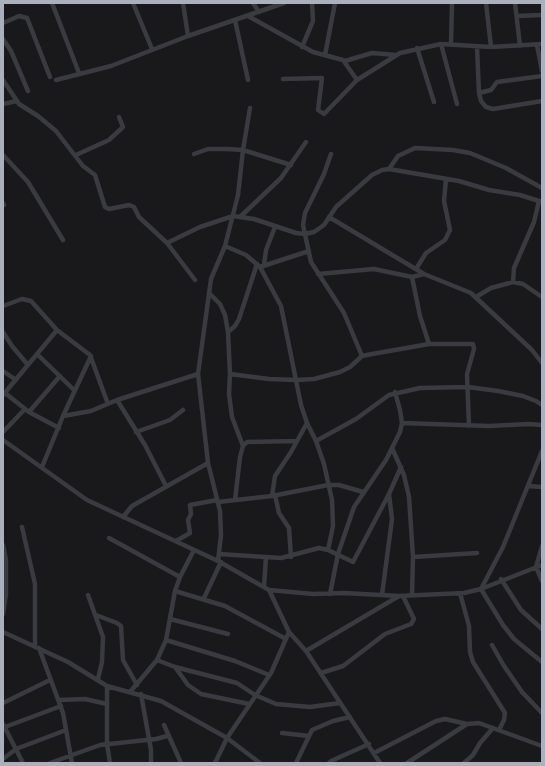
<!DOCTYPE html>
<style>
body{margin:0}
#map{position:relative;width:545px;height:766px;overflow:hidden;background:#19191b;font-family:"Roboto Condensed",sans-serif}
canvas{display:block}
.frame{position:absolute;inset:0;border:4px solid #aab0bc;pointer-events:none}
</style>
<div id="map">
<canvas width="545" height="766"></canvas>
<div class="frame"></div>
</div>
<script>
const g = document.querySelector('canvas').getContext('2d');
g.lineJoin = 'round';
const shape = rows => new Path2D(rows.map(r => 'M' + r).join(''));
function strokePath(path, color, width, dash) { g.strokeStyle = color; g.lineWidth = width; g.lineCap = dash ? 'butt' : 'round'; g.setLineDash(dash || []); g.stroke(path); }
strokePath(shape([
 [52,3,79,73],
 [133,3,152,49],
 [183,3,188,36],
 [253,3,259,12],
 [486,3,491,47],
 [515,3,520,46],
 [248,16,313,52,343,60,357,80],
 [517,16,542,15],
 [235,20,248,80],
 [3,23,19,16,27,18,50,77],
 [3,39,11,51,28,91],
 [441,44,457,104],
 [451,44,452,3],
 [537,45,542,71],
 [302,47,313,21,312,3],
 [477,47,479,93,481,101,486,107,493,109,542,101],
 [417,48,434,102],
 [325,55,335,3],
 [345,61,372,53,396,55],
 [283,79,322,78,318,110,324,114,357,80,400,53,441,44,491,47,542,44],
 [3,80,19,104,38,116,56,131,83,166,95,175,105,207,109,209,129,205,134,207,139,217,167,243,195,280],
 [56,80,111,66,188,36,284,3],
 [479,93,491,90,497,82,542,76],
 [3,104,17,101],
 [194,154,208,149,227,149,243,150,291,165],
 [331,154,324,174,305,213,303,225,311,262,344,313,362,356],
 [3,155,28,182,63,240],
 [76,155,109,140,123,127,119,117],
 [389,169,398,156,415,148,453,150,470,153,506,168,542,188],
 [3,203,4,205],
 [240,217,281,178,306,142],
 [329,217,424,274,471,293,532,350,542,363],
 [167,243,200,227,233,216,254,219,296,233,305,234,314,232,324,225,336,207,372,175,382,170,389,169,459,181,489,190,520,195,542,202],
 [225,246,246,255,260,267,281,306,301,405,307,423,316,441,324,464,332,500,333,526,328,550],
 [264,265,266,250,275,227],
 [260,267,309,251],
 [416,269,426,253,445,240,450,230,444,201,446,179],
 [318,274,374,269,412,277,424,274],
 [412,277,420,316,429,344],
 [513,282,514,268,534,222,539,201],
 [209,293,220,304,225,315,228,332,230,374,269,379,297,380,314,379,340,372,350,367,362,356,372,354,429,344,473,344,474,349,467,374,469,426],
 [476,297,491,288,513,282,523,284,542,297],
 [3,306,22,299,31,301,57,330,90,355,108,404],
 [3,332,12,346,28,365],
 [228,332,235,326,239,319,257,264],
 [37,354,74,390],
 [3,371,16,380],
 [230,374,229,394,232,417,243,446],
 [5,393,29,412,59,428],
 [3,395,57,330],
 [117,400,145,445,166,486],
 [29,412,60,376],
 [63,416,91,356],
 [402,423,489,426,529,424,542,425],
 [3,432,25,409],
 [136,432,170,420,183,410],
 [3,440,87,500,218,561,269,590,313,594,344,593,399,596,464,593,481,589,542,565],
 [316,441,356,419,389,395,420,388,468,387,498,391,523,396,536,401,542,405],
 [392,448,404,475,409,497,413,557,412,595],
 [42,467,63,416,91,411,117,400,198,374],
 [528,486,542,487],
 [275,495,279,513,289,528,291,557],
 [272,496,275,476,291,452,307,423],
 [235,500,240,457,243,446,247,442,297,441],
 [218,502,272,496,328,485,339,485,363,492],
 [123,517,132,506,208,463],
 [22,527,35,584,35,647],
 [109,538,180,577],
 [176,541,190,533,188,520,191,514,190,505,217,500],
 [3,545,6,560,6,594,3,614],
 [542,546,536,567,542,581],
 [219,554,281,558,319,548,328,550,353,562,389,494,401,467],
 [413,557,477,553],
 [218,561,221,535,220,511,208,463,198,374,211,279,225,246,238,195,243,150,250,108],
 [501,579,521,610,542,629],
 [264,587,266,557],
 [481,589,503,547,542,451],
 [481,589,503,625,514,639,542,662],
 [269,590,289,632,306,651,380,763],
 [175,591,225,606,286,639],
 [460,593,469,626,470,652,473,662,505,713,504,720,499,730],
 [330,594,338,554,354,507,386,460,400,432,402,423,400,410,395,392],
 [88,595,103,637,102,662,98,679],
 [382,595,392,519,389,494],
 [204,598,221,562],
 [96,615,117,623,121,626,123,660,137,685],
 [170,619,228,634],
 [3,632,68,662,107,686,161,701,227,738,260,763],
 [166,640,235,661,269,675],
 [492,645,504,666,522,692,542,713],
 [39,648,63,713,72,763],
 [306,651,399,596],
 [157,660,175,667,237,683,255,695,276,704,310,707,340,703],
 [175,667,188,685,201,694,249,704],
 [321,673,343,666,385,634,411,624,414,619,403,596],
 [107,686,107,744,110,763],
 [130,692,157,660,166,640,175,591,180,577,194,550],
 [141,694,151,750,151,763],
 [59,700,85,699,107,704],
 [3,703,50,680],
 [3,724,23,763],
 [164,725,181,763],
 [5,727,61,706],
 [282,733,309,736],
 [374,753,436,721,445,719,467,724,479,723,542,746],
 [3,759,16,749,66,730],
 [50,763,100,745,156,739,167,736],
 [215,763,227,738,271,673,289,632],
 [296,763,312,730,333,721,350,717],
 [329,763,331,761,369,744],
 [407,763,467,724],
 [464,763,473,755,480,743,493,728]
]), '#393b41', 4.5);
</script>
